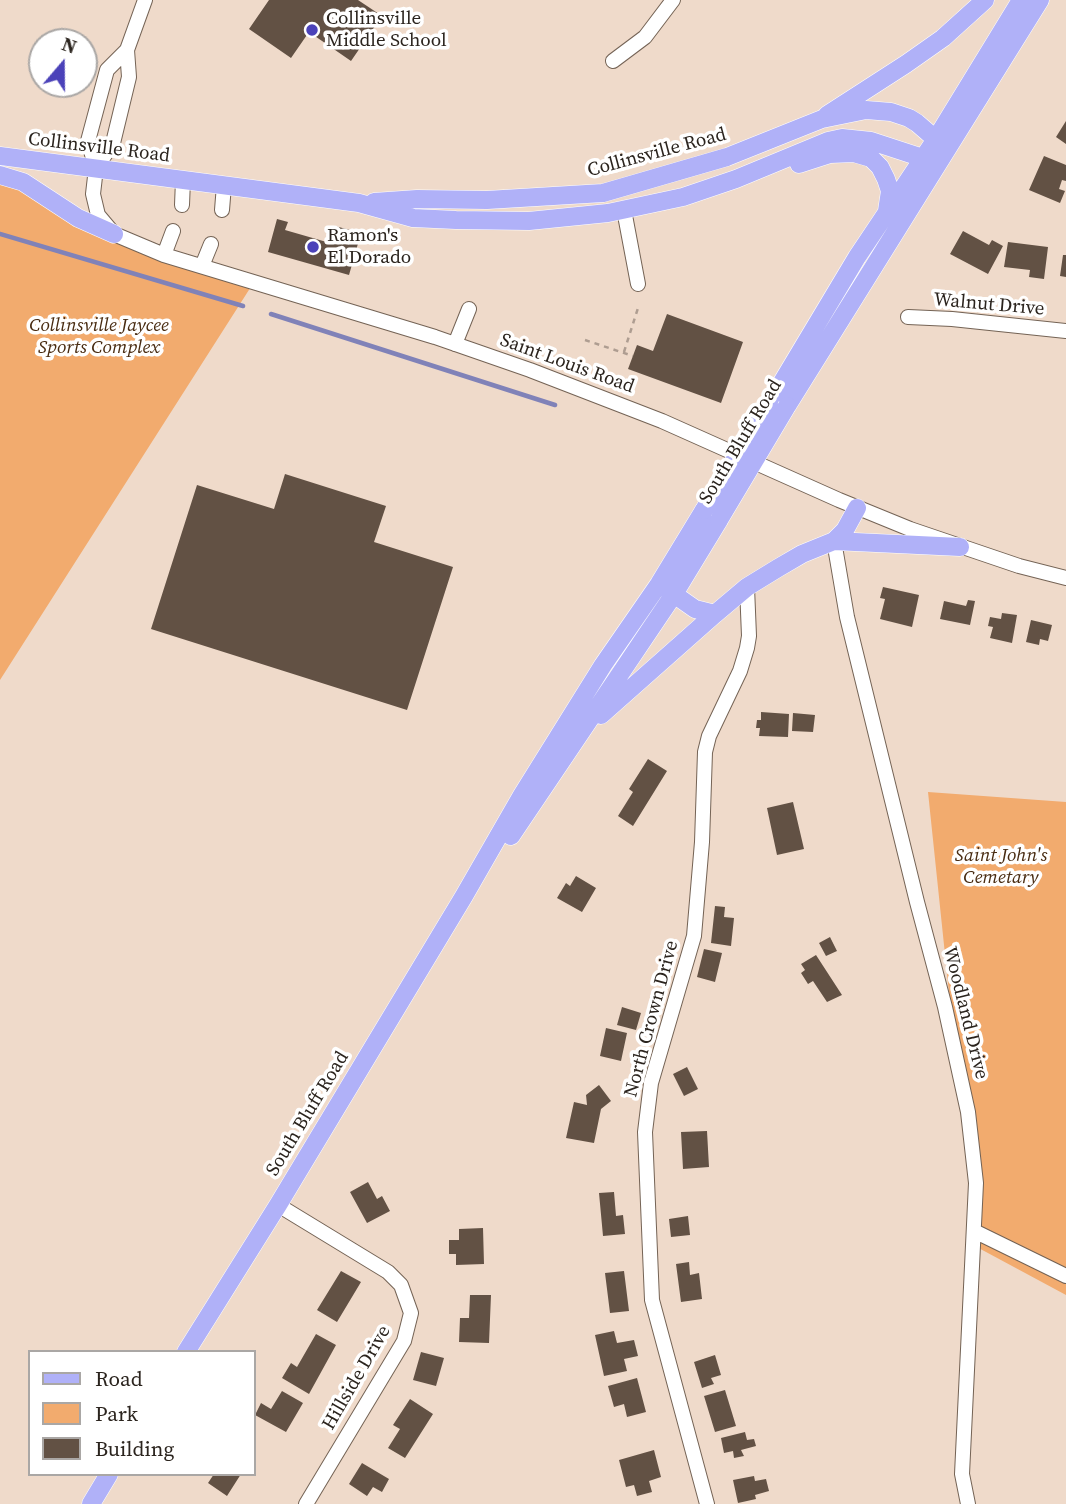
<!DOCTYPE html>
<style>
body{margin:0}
#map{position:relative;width:1066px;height:1504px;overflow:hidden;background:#efdaca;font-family:"Source Serif 4",serif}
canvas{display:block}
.legend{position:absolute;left:28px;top:1350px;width:228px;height:126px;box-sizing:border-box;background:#fff;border:2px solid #aaa7a5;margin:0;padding:9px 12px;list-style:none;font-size:21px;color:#2b241e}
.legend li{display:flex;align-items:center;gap:14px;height:35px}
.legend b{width:35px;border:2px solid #aaa7a5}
.north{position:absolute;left:28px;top:28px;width:70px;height:70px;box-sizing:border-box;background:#fff;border:2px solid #aaa7a5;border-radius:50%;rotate:20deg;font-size:19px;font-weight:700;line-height:28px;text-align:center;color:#2b241e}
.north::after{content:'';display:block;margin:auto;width:24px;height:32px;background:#4b42b9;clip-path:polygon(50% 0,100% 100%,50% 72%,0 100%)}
</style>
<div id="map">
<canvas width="1066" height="1504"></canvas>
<ul class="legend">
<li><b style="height:9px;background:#b0b1f8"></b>Road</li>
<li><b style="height:19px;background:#f2ab6e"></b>Park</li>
<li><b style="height:19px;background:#625144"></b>Building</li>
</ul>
<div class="north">N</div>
</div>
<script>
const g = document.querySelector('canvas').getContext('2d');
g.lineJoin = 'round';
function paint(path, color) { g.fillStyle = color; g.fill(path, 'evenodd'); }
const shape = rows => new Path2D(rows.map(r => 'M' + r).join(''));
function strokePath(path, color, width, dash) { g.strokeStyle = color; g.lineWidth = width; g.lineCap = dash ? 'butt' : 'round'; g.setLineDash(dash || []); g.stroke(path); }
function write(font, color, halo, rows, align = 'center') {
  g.font = font + ' "Source Serif 4",serif'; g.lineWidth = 7; g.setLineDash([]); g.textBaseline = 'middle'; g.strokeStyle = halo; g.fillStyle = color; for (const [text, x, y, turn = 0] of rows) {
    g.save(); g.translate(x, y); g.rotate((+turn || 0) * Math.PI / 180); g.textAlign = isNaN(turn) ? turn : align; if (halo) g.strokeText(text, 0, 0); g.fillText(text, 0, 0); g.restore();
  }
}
paint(shape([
 [0,176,78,218,254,282,0,680],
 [928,792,1066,802,1066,1295,973,1245,973,1155,955,1050]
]), '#f2ab6e');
strokePath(shape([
 [0,234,243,306],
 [271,314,555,405]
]), '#8082b8', 4.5);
paint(shape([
 [269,0,358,0,382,16,351,61,309,32,291,58,249,29],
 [1066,121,1066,144,1056,137],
 [1044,156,1066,165,1066,181,1062,180,1059,189,1065,191,1060,203,1029,190],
 [277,219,288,222,285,230,330,243,335,226,361,233,349,275,268,252],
 [963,231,989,245,992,240,1003,246,988,274,950,254],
 [1008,242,1048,247,1044,279,1029,277,1030,270,1004,267],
 [1063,255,1066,255,1066,277,1060,276],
 [667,314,743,342,721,403,628,369,637,345,653,351],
 [285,474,386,506,374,542,453,567,407,710,151,629,197,485,274,509],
 [883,587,919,595,912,627,880,619,885,599,880,598],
 [968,600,975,601,970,625,940,619,944,601,966,606],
 [1002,613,1017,615,1012,643,990,638,993,627,988,626,990,617,1001,619],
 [1031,620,1052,625,1048,641,1040,639,1039,645,1026,642],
 [761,712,789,714,788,737,759,736,760,728,756,728,757,720,761,720],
 [793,713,815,715,813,732,792,731],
 [648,759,667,771,633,826,618,816,633,792,629,789],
 [793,802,804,849,777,855,767,808],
 [576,876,596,888,582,912,557,898,566,883,570,886],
 [715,906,725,907,724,917,734,918,731,946,711,943],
 [830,937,837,951,826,956,819,943],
 [704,949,722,953,715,982,697,977],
 [816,955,842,995,827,1002,813,981,808,984,801,973,805,970,801,964],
 [622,1007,641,1013,636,1030,617,1025],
 [606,1028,627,1033,621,1061,600,1056],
 [687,1067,698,1089,684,1096,673,1074],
 [599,1085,611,1101,601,1109,594,1143,566,1138,574,1102,587,1105,586,1095],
 [707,1131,709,1167,683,1169,681,1132],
 [368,1182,377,1199,382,1196,390,1211,367,1223,350,1192],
 [614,1192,616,1216,623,1215,625,1234,603,1236,599,1193],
 [688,1216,690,1235,671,1237,669,1219],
 [483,1228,484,1264,456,1265,456,1254,449,1254,449,1240,459,1240,459,1229],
 [689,1262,690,1275,699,1273,702,1299,681,1302,676,1264],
 [341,1271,361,1282,337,1322,317,1310],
 [624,1271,629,1311,610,1313,605,1273],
 [470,1295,491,1295,489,1343,459,1342,460,1318,469,1318],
 [614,1331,617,1343,634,1340,638,1356,624,1359,627,1371,604,1376,595,1335],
 [316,1334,336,1345,309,1394,282,1378,291,1363,297,1367],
 [421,1352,444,1358,436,1386,413,1380],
 [715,1355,721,1375,711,1378,714,1384,702,1388,694,1362],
 [637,1378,646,1412,627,1417,624,1404,614,1407,608,1386],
 [725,1390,736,1426,715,1432,704,1396],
 [282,1391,303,1403,286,1432,255,1415,261,1403,271,1409],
 [410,1399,433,1414,405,1458,388,1448,400,1429,393,1425],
 [745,1432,747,1440,754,1439,756,1446,741,1450,744,1456,734,1458,733,1451,724,1453,721,1438],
 [654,1450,661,1477,649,1481,652,1492,637,1496,634,1485,626,1487,619,1460],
 [362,1463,389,1479,382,1492,373,1487,367,1496,349,1484],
 [214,1474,241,1474,227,1496,208,1483],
 [754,1476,755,1481,766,1479,769,1491,755,1495,756,1499,738,1503,733,1480]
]), '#625144');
const minor = shape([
 [127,50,107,70,88,141,96,168,93,194,98,215,114,234,164,255,435,337,530,370,662,421,839,500,910,529,1019,566,1066,578],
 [613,61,645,37,673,0],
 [96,168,113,143,129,77,127,50,145,0],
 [182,205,183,180],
 [222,210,224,185],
 [624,210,638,284],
 [164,255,173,231],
 [202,266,211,244],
 [908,317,952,319,1066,331],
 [455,344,469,309],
 [834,541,847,617,917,902,945,1007,968,1112,976,1183,962,1474,968,1504],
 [278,1205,388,1272,401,1285,411,1313,404,1341,306,1504],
 [974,1231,1066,1276],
 [707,1504,652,1300,645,1132,651,1083,694,936,702,842,705,752,709,736,740,671,747,648,749,636,747,587]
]);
const major = shape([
 [827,115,906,64,943,38,985,0],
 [0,156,359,203,413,218,456,220,529,221,608,213,683,197,736,179,828,141,842,138,871,141,923,158,935,166],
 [799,164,830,154,854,153,871,158,880,167,886,179,890,191,887,211],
 [0,175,23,182,78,218,114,234],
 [374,202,417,199,487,200,603,193,727,157,822,119,866,110,891,112,909,118,917,123,947,149],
 [769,404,857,257,936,139,1021,0],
 [787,406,1040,0],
 [834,541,960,547],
 [665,588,695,609,715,614,747,587,778,568,802,554,834,541,845,530,857,508],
 [601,715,715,614],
 [511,836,674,594,719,520],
 [186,1352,278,1205,464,896,522,795,603,665,659,584,704,510],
 [91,1504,109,1474]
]);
strokePath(minor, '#746355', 16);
strokePath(major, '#fff', 19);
strokePath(shape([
 [585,340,633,356],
 [624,352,638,308]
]), '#ae9d91', 2.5, [5, 5]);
strokePath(minor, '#fff', 14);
strokePath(major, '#b0b1f8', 18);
const majorBridge = shape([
 [704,510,769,404],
 [719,520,787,406]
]);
strokePath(majorBridge, '#fff', 19, []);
strokePath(majorBridge, '#b0b1f8', 18);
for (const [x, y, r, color] of [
 [312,30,7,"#4b42b9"],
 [313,247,7,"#4b42b9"]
]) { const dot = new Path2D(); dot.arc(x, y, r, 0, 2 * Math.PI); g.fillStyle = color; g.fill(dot); strokePath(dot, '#fff', 2.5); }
write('19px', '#2b241e', '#fff', [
 ["Collinsville",326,19],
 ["Middle School",326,41],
 ["Ramon's",327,236],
 ["El Dorado",327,258]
], 'left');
write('19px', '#2b241e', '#fff', [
 ["Collinsville Road",99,148,7],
 ["Collinsville Road",657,153,-15],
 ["Walnut Drive",989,305,5],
 ["Saint Louis Road",567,364,20],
 ["South Bluff Road",741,442,-59],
 ["Woodland Drive",965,1013,76],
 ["North Crown Drive",652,1019,-75],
 ["South Bluff Road",308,1114,-59],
 ["Hillside Drive",357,1378,-60]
]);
write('italic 19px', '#482b11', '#fff', [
 ["Collinsville Jaycee",99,326],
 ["Sports Complex",99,348],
 ["Saint John's",1001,856],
 ["Cemetary",1001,878]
]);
</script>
